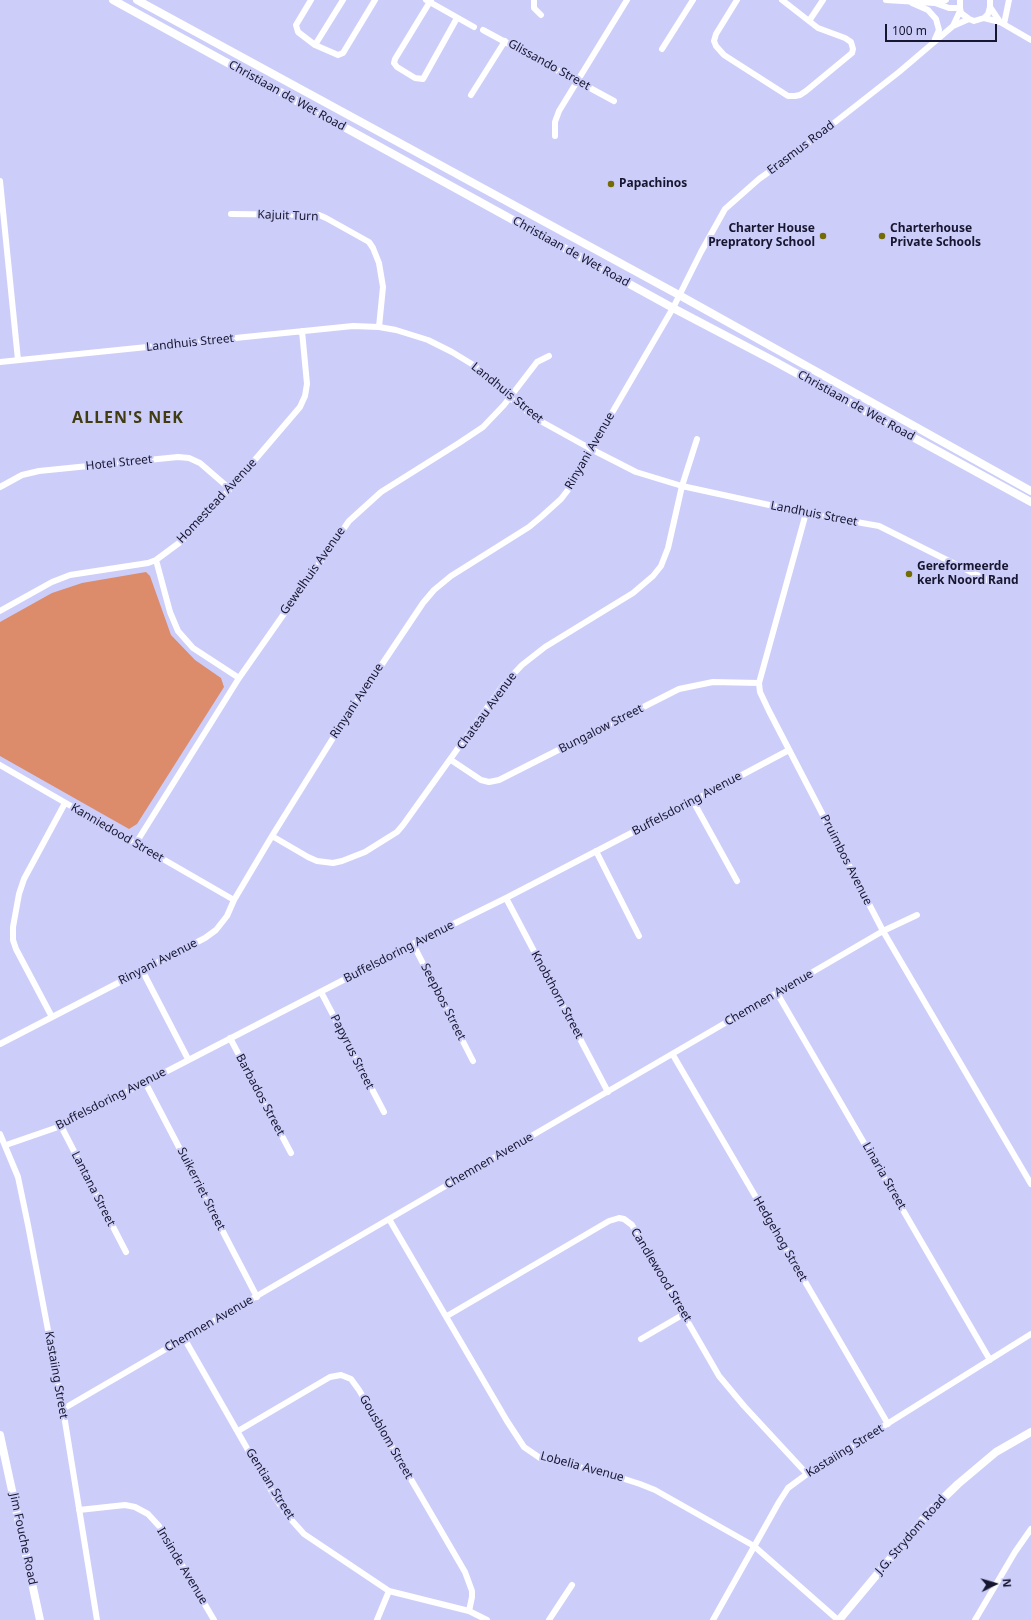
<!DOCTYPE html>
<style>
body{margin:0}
#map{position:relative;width:1031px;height:1620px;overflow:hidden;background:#cccef9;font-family:"Noto Sans",sans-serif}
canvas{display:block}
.north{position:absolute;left:975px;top:1564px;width:40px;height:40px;-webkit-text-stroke:3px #cccef9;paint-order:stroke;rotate:85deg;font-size:11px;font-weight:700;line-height:16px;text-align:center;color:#171630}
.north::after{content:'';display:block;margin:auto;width:14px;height:18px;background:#171630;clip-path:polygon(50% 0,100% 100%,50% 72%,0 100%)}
.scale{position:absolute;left:885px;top:24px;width:112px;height:18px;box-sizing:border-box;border:2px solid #171630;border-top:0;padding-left:5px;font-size:12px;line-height:14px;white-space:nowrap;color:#171630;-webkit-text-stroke:3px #cccef9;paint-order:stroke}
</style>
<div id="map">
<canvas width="1031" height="1620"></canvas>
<div class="north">N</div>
<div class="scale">100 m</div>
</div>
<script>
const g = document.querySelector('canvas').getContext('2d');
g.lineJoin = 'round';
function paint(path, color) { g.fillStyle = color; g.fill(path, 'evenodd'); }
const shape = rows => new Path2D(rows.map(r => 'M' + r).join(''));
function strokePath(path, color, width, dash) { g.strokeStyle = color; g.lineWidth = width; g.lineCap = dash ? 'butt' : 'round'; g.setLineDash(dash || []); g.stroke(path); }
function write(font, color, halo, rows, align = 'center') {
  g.font = font + ' "Noto Sans",sans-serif'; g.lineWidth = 4; g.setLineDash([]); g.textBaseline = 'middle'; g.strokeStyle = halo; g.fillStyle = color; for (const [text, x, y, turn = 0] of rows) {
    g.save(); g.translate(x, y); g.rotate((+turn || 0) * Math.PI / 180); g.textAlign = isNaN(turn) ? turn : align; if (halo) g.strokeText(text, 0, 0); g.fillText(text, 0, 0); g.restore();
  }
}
paint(shape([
 [146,572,150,576,171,635,195,660,221,678,224,687,137,824,129,829,0,756,0,622,52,593,82,583]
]), '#dc8b6b');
strokePath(shape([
 [311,0,296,25,298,32,315,45,338,55,343,53,375,0],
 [426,0,474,27],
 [431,0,395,59,394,63,397,67,415,78,423,79,457,18],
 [534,0,534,8,541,15],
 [737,0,716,34,714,41,716,46,724,55,788,96,795,96,800,95,806,91,852,53,853,49,851,42,845,38,818,28,782,0],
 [886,0,935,3,946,0],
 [960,0,960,8,961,13,969,19,974,21,984,18,988,14,990,7,990,0],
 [912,3,928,10,936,19,939,30,935,39],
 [935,3,949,8,960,8],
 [990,7,1000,22],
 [984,18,1000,22,1031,40],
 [809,21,823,0],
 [1004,24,1009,0],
 [953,26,960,11],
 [483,30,614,101],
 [315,45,343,0],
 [662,49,693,0],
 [471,95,505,41],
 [555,136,555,122,559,111,627,0],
 [0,181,18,360],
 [231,214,319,215,326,218,369,242,373,248,379,263,383,287,379,327],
 [0,362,353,326,379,327,396,330,428,340,452,352,475,366,510,398,535,418,591,449,636,472,682,486,806,513,879,526,991,582],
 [0,487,22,475,39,471,178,457,189,458,200,463,230,489],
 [806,513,759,683,760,692,769,711,883,931,1031,1184],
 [156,560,170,612,178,631,193,648,239,678],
 [0,611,52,582,70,575,148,563,156,560,183,540,230,489,300,407,305,396,307,384,302,331],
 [451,760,481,780,489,782,499,780,679,689,713,682,759,683],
 [0,765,234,900],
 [693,801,737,881],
 [272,836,308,857,317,861,333,863,342,861,365,852,397,832,403,825,504,684,522,665,545,647,633,593,653,576,661,566,668,548,682,486,697,439],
 [136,843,239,678,349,521,381,492,459,443,483,427,504,405,537,362,549,356],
 [596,851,639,936],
 [506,898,608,1092],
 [413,944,473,1061],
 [142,970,188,1059],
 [321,992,384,1112],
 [777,993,990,1360],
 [52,1017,16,949,13,940,13,927,19,894,24,879,65,803],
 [230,1038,291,1153],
 [0,1044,205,938,216,930,227,916,234,900,272,836,338,730,423,603,434,590,451,576,529,527,541,517,561,499,571,486,591,449,673,308,701,252,725,209,759,179,797,152,899,72,953,26,969,19],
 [673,1055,888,1424],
 [145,1082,257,1297],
 [61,1126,126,1252],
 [0,1134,18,1177,28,1225,63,1409,97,1620],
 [6,1145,61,1126,413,944,506,898,693,801,789,750],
 [389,1219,507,1421,524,1447,540,1458,612,1475,640,1484,655,1490,754,1546,838,1620],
 [447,1316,609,1221,619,1218,624,1219,632,1225,719,1376,744,1406,807,1474],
 [184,1338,276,1499,287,1515,304,1534,389,1591,469,1611,487,1620],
 [641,1339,684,1314],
 [63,1409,883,931,917,915],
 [238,1431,330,1377,341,1375,351,1379,359,1390,465,1572,472,1591,472,1597,469,1611],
 [79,1510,125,1505,135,1507,148,1514,159,1526,214,1620],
 [377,1620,389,1591],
 [549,1620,572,1585],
 [713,1620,779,1502,788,1488,807,1474,1031,1334],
 [975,1620,1015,1552,1031,1529]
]), '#fff', 6);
strokePath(shape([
 [113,0,673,308,774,361,1031,502],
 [137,0,679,295,1031,491],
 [0,1435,40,1620],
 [839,1620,930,1511,958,1484,996,1452,1031,1432]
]), '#fff', 8);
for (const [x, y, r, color] of [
 [611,184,4,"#756b04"],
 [823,236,4,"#756b04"],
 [882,236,4,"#756b04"],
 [909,574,4,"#756b04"]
]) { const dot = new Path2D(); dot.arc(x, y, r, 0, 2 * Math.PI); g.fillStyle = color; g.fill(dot); strokePath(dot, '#cccef9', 1.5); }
write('12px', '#171630', '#cccef9', [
 ["Glissando Street",549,65,29],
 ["Christiaan de Wet Road",287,96,29],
 ["Erasmus Road",801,148,-37],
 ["Kajuit Turn",288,216,2],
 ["Christiaan de Wet Road",571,252,29],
 ["Landhuis Street",190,343,-6],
 ["Landhuis Street",507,393,39],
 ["Christiaan de Wet Road",856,406,29],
 ["Rinyani Avenue",590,451,-60],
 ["Hotel Street",119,463,-6],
 ["Homestead Avenue",217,501,-47],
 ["Landhuis Street",814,514,11],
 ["Gewelhuis Avenue",313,571,-55],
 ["Rinyani Avenue",357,701,-57],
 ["Chateau Avenue",487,711,-54],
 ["Bungalow Street",601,729,-27],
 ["Buffelsdoring Avenue",687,804,-28],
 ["Kanniedood Street",117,833,30],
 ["Pruimbos Avenue",846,860,63],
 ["Buffelsdoring Avenue",399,952,-27],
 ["Rinyani Avenue",158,962,-27],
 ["Knobthorn Street",557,995,62],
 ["Chemnen Avenue",769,998,-30],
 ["Seepbos Street",443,1002,63],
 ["Papyrus Street",352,1052,63],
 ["Barbados Street",260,1095,62],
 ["Buffelsdoring Avenue",111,1099,-27],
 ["Chemnen Avenue",489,1161,-30],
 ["Linaria Street",884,1176,60],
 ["Lantana Street",93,1189,63],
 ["Suikerriet Street",201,1189,63],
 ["Hedgehog Street",780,1239,60],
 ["Candlewood Street",661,1275,59],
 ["Chemnen Avenue",209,1324,-30],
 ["Kastaiing Street",56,1375,80],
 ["Gousblom Street",386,1437,60],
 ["Kastaiing Street",845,1451,-32],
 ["Lobelia Avenue",582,1467,15],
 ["Gentian Street",270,1484,58],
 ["J.G. Strydom Road",911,1535,-49],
 ["Jim Fouche Road",23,1539,78],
 ["Insinde Avenue",182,1566,59]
]);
write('bold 12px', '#171630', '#cccef9', [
 ["Papachinos",619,184],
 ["Charter House",815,229,"right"],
 ["Prepratory School",815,243,"right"],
 ["Charterhouse",890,229],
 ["Private Schools",890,243],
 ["Gereformeerde",917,567],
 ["kerk Noord Rand",917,581]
], 'left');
g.letterSpacing = '1px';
write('bold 16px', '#413c12', '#cccef9', [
 ["ALLEN'S NEK",128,418]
]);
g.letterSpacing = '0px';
</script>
